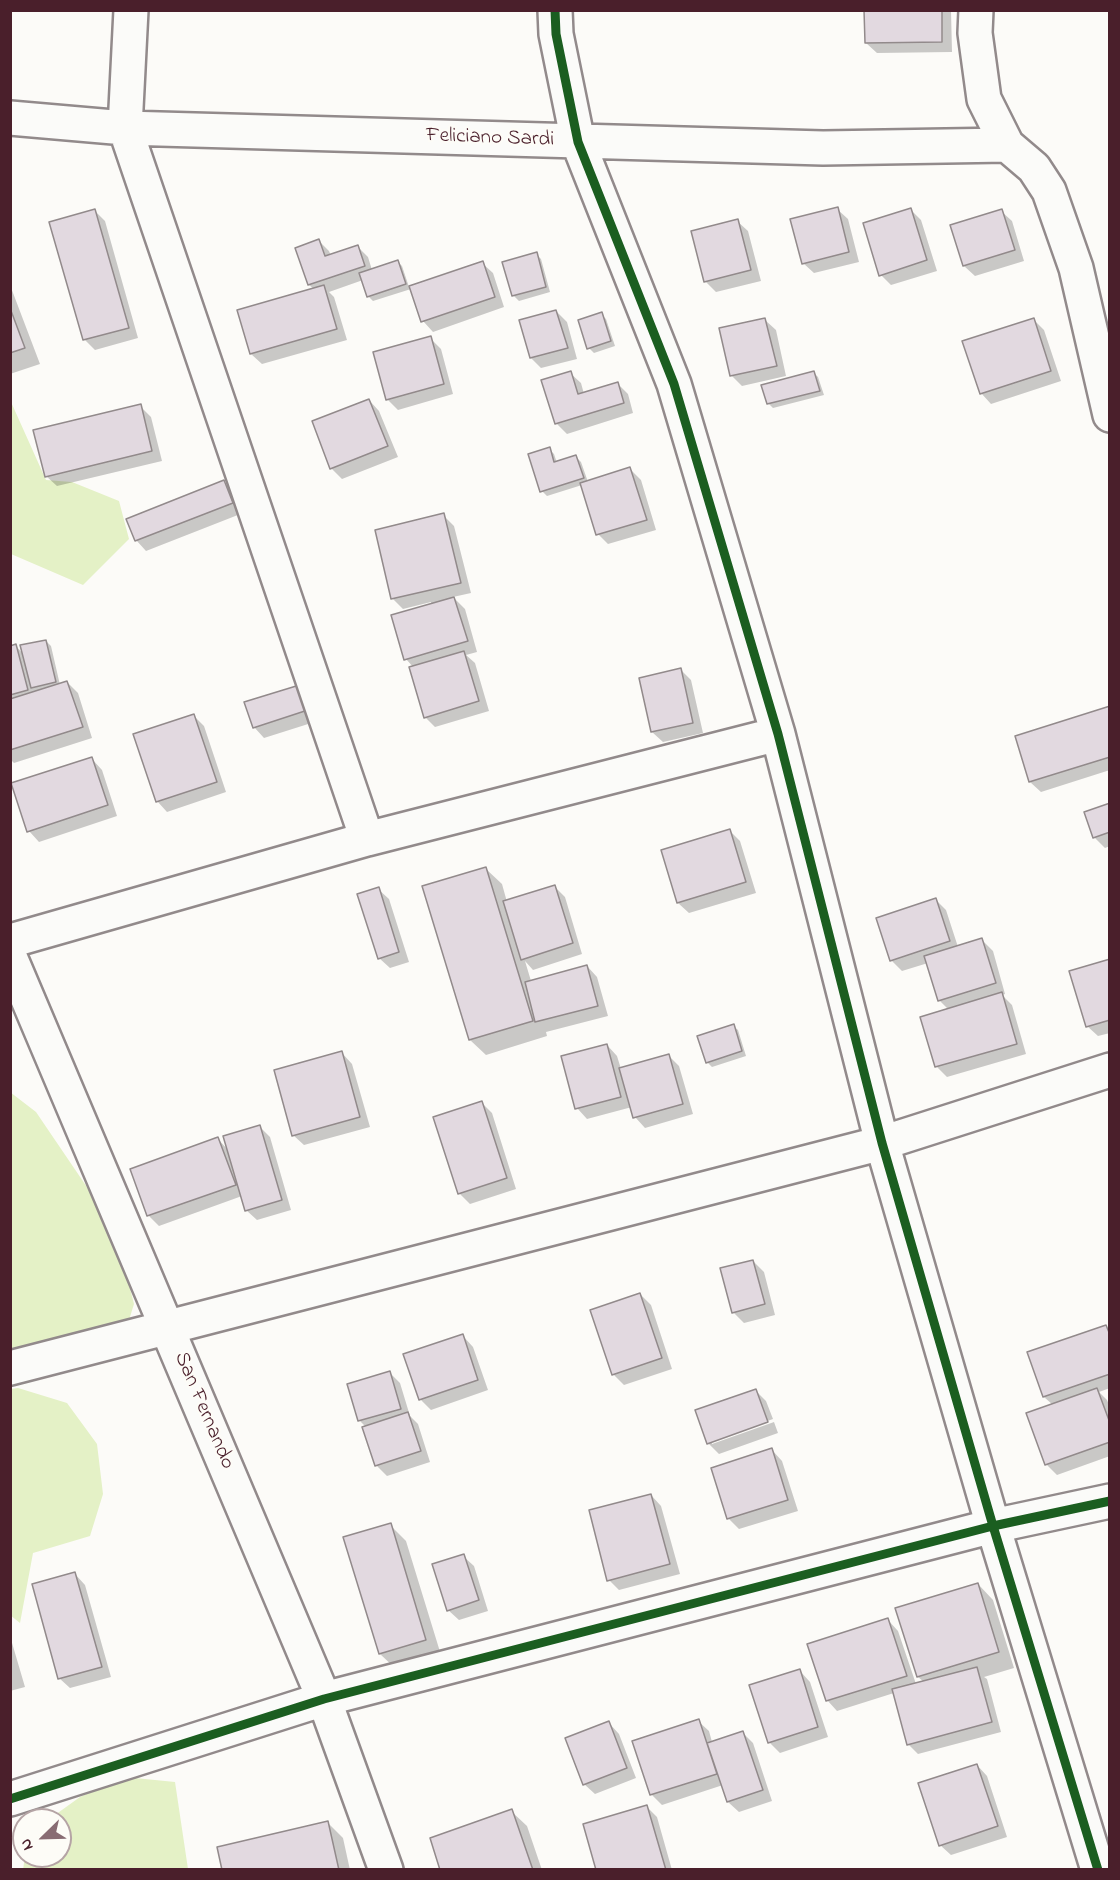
<!DOCTYPE html>
<style>
body{margin:0}
#map{position:relative;width:1120px;height:1880px;overflow:hidden;background:#fcfbf8;font-family:"Indie Flower",sans-serif}
canvas{display:block}
.frame{position:absolute;inset:0;border:12px solid #4a1f2b;pointer-events:none}
.north{position:absolute;left:12px;top:1808px;width:60px;height:60px;box-sizing:border-box;background:#fdfcf7;border:2px solid #b5a4a5;border-radius:50%;rotate:247deg;font-size:16px;font-weight:700;line-height:24px;text-align:center;color:#4a1f2b}
.north::after{content:'';display:block;margin:auto;width:21px;height:27px;background:#886c73;clip-path:polygon(50% 0,100% 100%,50% 72%,0 100%)}
</style>
<div id="map">
<canvas width="1120" height="1880"></canvas>
<div class="frame"></div>
<div class="north">N</div>
</div>
<script>
const g = document.querySelector('canvas').getContext('2d');
g.lineJoin = 'round';
function paint(path, color) { g.fillStyle = color; g.fill(path, 'evenodd'); }
const shape = rows => new Path2D(rows.map(r => 'M' + r).join(''));
function strokePath(path, color, width, dash) { g.strokeStyle = color; g.lineWidth = width; g.lineCap = dash ? 'butt' : 'round'; g.setLineDash(dash || []); g.stroke(path); }
function write(font, color, halo, rows, align = 'center') {
  g.font = font + ' "Indie Flower",sans-serif'; g.lineWidth = 4.5; g.setLineDash([]); g.textBaseline = 'middle'; g.strokeStyle = halo; g.fillStyle = color; for (const [text, x, y, turn = 0] of rows) {
    g.save(); g.translate(x, y); g.rotate((+turn || 0) * Math.PI / 180); g.textAlign = isNaN(turn) ? turn : align; if (halo) g.strokeText(text, 0, 0); g.fillText(text, 0, 0); g.restore();
  }
}
paint(shape([
 [11,402,46,480,72,482,119,501,129,539,83,585,11,554],
 [10,1092,36,1112,93,1196,113,1245,124,1265,134,1304,129,1320,117,1339,56,1344,42,1341,11,1363],
 [18,1388,67,1403,97,1444,103,1494,90,1536,33,1553,20,1623,10,1615,10,1389],
 [125,1777,175,1782,188,1869,23,1870,25,1856,60,1856,60,1820,48,1820,80,1797]
]), '#e4f1c6');
paint(shape([
 [865,10,951,10,952,52,877,53,866,43],
 [837,209,848,219,859,262,814,273,803,263],
 [911,210,921,220,937,271,891,285,881,275],
 [95,211,105,221,138,338,95,350,85,340,51,223],
 [1001,211,1012,221,1024,261,975,276,964,266],
 [737,221,748,231,761,281,716,292,705,281],
 [319,241,329,251,331,256,358,247,368,257,372,270,397,261,402,266,409,287,482,263,493,273,504,307,433,332,423,321,411,289,373,301,368,296,363,280,329,292,334,297,347,340,262,364,251,354,239,311,314,289,309,285],
 [536,254,541,259,550,292,519,301,514,296,504,263],
 [10,285,40,364,10,374],
 [556,311,567,322,577,359,541,368,531,358],
 [601,314,606,319,615,346,594,353,589,348],
 [765,320,776,330,786,376,742,386,731,375],
 [1034,320,1044,330,1061,381,991,404,981,393],
 [430,338,441,349,453,394,398,410,387,399],
 [813,372,818,377,824,395,773,408,768,403],
 [570,373,581,383,584,394,617,383,628,394,633,413,567,434,556,423],
 [369,400,379,411,398,457,342,479,331,468],
 [140,406,151,417,162,461,57,486,46,476],
 [549,449,554,454,557,463,576,457,581,462,588,482,630,469,641,480,656,530,608,544,598,534,582,485,547,496,542,491],
 [224,482,235,493,243,513,146,551,136,540],
 [443,515,454,526,471,593,453,597,465,609,477,652,466,655,475,663,489,711,435,727,425,717,414,668,406,659,431,605,431,602,403,609,392,598],
 [46,641,51,646,60,685,67,682,78,693,92,738,14,763,10,759,10,648,16,646,24,655],
 [681,670,691,680,703,733,663,742,652,732],
 [306,685,324,719,264,738,254,727],
 [1110,707,1110,770,1041,792,1030,782],
 [193,715,204,726,226,792,167,812,157,801],
 [92,759,102,770,117,816,39,842,29,831],
 [1110,805,1110,846,1105,848,1094,837],
 [730,831,740,841,756,893,689,913,678,903],
 [486,869,502,884,507,902,554,886,565,897,582,954,533,970,525,961,531,981,587,966,597,977,608,1016,546,1032,547,1036,486,1055,470,1040],
 [378,889,389,899,409,962,390,968,379,958],
 [936,900,946,910,958,947,982,940,993,951,1005,994,1002,995,1012,1005,1026,1054,947,1077,937,1067,922,1018,949,1010,939,1000,928,963,902,971,892,961,878,919],
 [1110,960,1110,1033,1098,1036,1087,1026],
 [733,1026,738,1030,746,1056,712,1067,707,1062],
 [607,1045,617,1056,621,1069,668,1055,679,1066,693,1114,645,1128,635,1117,632,1107,587,1119,577,1108],
 [342,1053,352,1064,370,1127,304,1145,293,1135],
 [481,1102,492,1113,516,1189,470,1204,459,1193],
 [259,1126,270,1137,291,1210,257,1220,246,1210,242,1196,159,1226,149,1216,132,1169,218,1139,228,1150],
 [753,1261,764,1272,775,1315,744,1323,733,1312],
 [640,1294,651,1305,672,1369,624,1385,613,1374],
 [1106,1327,1110,1331,1110,1388,1099,1392,1107,1400,1110,1407,1110,1456,1057,1475,1046,1464,1053,1405,1044,1397,1029,1353],
 [463,1336,473,1347,488,1390,431,1410,420,1399],
 [389,1372,400,1383,410,1416,418,1424,430,1462,387,1476,376,1465,366,1427,360,1421,349,1385],
 [756,1391,766,1401,773,1419,712,1441,712,1444,774,1422,778,1433,719,1454,708,1443],
 [772,1450,782,1461,798,1511,739,1529,729,1519,713,1469],
 [651,1495,661,1506,680,1574,619,1590,609,1580],
 [390,1525,406,1541,441,1655,396,1669,380,1654],
 [463,1556,474,1566,488,1611,459,1620,448,1610],
 [75,1574,85,1585,111,1677,70,1688,59,1678],
 [978,1584,993,1600,1014,1668,984,1677,987,1679,1001,1732,918,1754,908,1744,894,1693,837,1711,827,1700,888,1620,898,1631,916,1684,924,1682,918,1677],
 [10,1636,25,1687,10,1691],
 [800,1671,810,1682,828,1737,780,1753,769,1742],
 [698,1721,709,1731,712,1742,742,1732,753,1743,772,1801,739,1812,728,1802,723,1785,662,1805,651,1794],
 [609,1723,619,1734,636,1778,595,1794,584,1784],
 [977,1765,987,1776,1007,1837,951,1855,940,1845],
 [647,1807,657,1817,672,1870,598,1870],
 [511,1811,527,1826,542,1870,442,1870],
 [327,1822,343,1838,350,1870,224,1870]
]), '#0003');
const building = shape([
 [864,10,942,10,942,42,865,43,864,10],
 [838,207,849,252,802,264,790,219,838,207],
 [911,208,927,260,879,276,863,223,911,208],
 [95,209,129,328,83,340,49,222,95,209],
 [1002,209,1015,250,963,266,950,225,1002,209],
 [738,219,751,270,704,282,691,231,738,219],
 [319,239,325,256,358,245,365,266,308,285,295,248,319,239],
 [537,252,546,287,512,296,502,262,537,252],
 [398,260,406,284,367,297,359,273,398,260],
 [483,261,495,297,421,322,409,286,483,261],
 [324,285,337,329,250,354,237,310,324,285],
 [10,308,25,348,10,353,10,308],
 [556,310,568,348,530,358,519,320,556,310],
 [602,312,611,341,587,349,578,320,602,312],
 [765,318,777,366,730,376,719,328,765,318],
 [1034,318,1051,371,980,394,962,341,1034,318],
 [431,336,444,384,386,400,373,352,431,336],
 [571,371,578,394,618,382,624,403,555,424,541,380,571,371],
 [814,371,820,391,767,404,761,385,814,371],
 [369,399,388,446,330,469,312,421,369,399],
 [141,404,152,451,45,477,33,430,141,404],
 [550,447,554,462,576,455,584,478,540,492,528,454,550,447],
 [630,467,647,520,596,535,580,483,630,467],
 [224,480,233,503,135,541,126,519,224,480],
 [444,513,461,583,391,599,375,530,444,513],
 [454,597,468,641,404,660,391,615,454,597],
 [46,640,56,682,31,688,20,645,46,640],
 [16,644,28,690,10,695,10,646,16,644],
 [464,651,479,701,424,718,409,667,464,651],
 [681,668,693,723,651,732,639,678,681,668],
 [67,681,83,727,10,750,10,699,67,681],
 [306,683,314,708,253,728,244,702,306,683],
 [1110,706,1110,757,1029,782,1015,736,1110,706],
 [194,714,217,782,156,802,133,734,194,714],
 [92,757,108,805,27,832,11,783,92,757],
 [1110,803,1110,832,1093,838,1084,812,1110,803],
 [730,829,746,882,677,903,661,850,730,829],
 [486,867,533,1021,469,1040,422,886,486,867],
 [555,885,573,943,521,960,503,901,555,885],
 [379,887,399,952,378,959,357,894,379,887],
 [936,898,950,941,890,961,876,918,936,898],
 [982,938,996,983,938,1001,924,956,982,938],
 [1110,959,1110,1020,1086,1027,1069,971,1110,959],
 [587,965,598,1006,535,1022,525,982,587,965],
 [1002,992,1017,1044,935,1067,920,1017,1002,992],
 [734,1024,742,1051,706,1063,697,1036,734,1024],
 [607,1044,621,1097,575,1109,561,1056,607,1044],
 [342,1051,360,1117,292,1136,274,1070,342,1051],
 [669,1054,683,1104,633,1118,619,1068,669,1054],
 [482,1101,507,1178,458,1194,433,1117,482,1101],
 [260,1125,282,1200,245,1211,223,1136,260,1125],
 [218,1137,236,1185,147,1216,130,1169,218,1137],
 [753,1260,765,1304,732,1313,720,1268,753,1260],
 [640,1293,662,1358,612,1375,590,1310,640,1293],
 [1106,1325,1110,1335,1110,1374,1043,1397,1027,1352,1106,1325],
 [463,1334,478,1380,419,1400,403,1354,463,1334],
 [390,1371,401,1409,358,1421,347,1384,390,1371],
 [1097,1388,1110,1423,1110,1442,1045,1465,1026,1413,1097,1388],
 [756,1389,768,1422,707,1444,695,1410,756,1389],
 [408,1412,421,1451,375,1466,362,1427,408,1412],
 [772,1448,788,1500,727,1519,711,1468,772,1448],
 [651,1494,670,1564,607,1581,589,1510,651,1494],
 [391,1523,426,1640,379,1654,343,1537,391,1523],
 [464,1554,479,1600,447,1611,432,1564,464,1554],
 [75,1572,102,1667,58,1679,32,1584,75,1572],
 [978,1583,999,1652,917,1677,895,1608,978,1583],
 [888,1618,907,1676,826,1701,807,1644,888,1618],
 [977,1667,992,1722,907,1745,892,1689,977,1667],
 [800,1669,818,1727,768,1743,749,1685,800,1669],
 [699,1719,717,1774,650,1795,632,1741,699,1719],
 [609,1721,627,1768,583,1785,565,1738,609,1721],
 [743,1731,763,1790,727,1802,707,1743,743,1731],
 [977,1764,998,1826,939,1846,918,1783,977,1764],
 [647,1805,666,1870,596,1870,583,1824,647,1805],
 [512,1809,533,1870,440,1870,430,1838,512,1809],
 [328,1821,339,1870,222,1870,217,1847,328,1821]
]);
paint(building, '#e2d9e0');
strokePath(building, '#928a8b', 1.5);
const minor = shape([
 [131,10,125,128,367,839],
 [555,10,556,34,578,142,674,384,778,734,882,1143,993,1526,1098,1870],
 [976,10,975,33,984,99,1007,145,1034,168,1049,191,1076,268,1110,415],
 [10,118,125,128,823,148,1007,145],
 [10,941,367,839,778,734],
 [10,957,324,1699,386,1870],
 [10,1368,882,1143,1110,1070],
 [10,1799,324,1699,993,1526,1110,1501]
]);
strokePath(minor, '#928a8b', 38);
strokePath(minor, '#fbfbf9', 33);
strokePath(shape([
 [555,10,556,34,578,142,674,384,778,734,882,1143,993,1526,1098,1870],
 [10,1799,324,1699,993,1526,1110,1501]
]), '#1b5e20', 9);
write('21px', '#4a1f2b', '#fdfcf7', [
 ["Feliciano Sardi",490,139,2],
 ["San Fernando",203,1411,67]
]);
</script>
